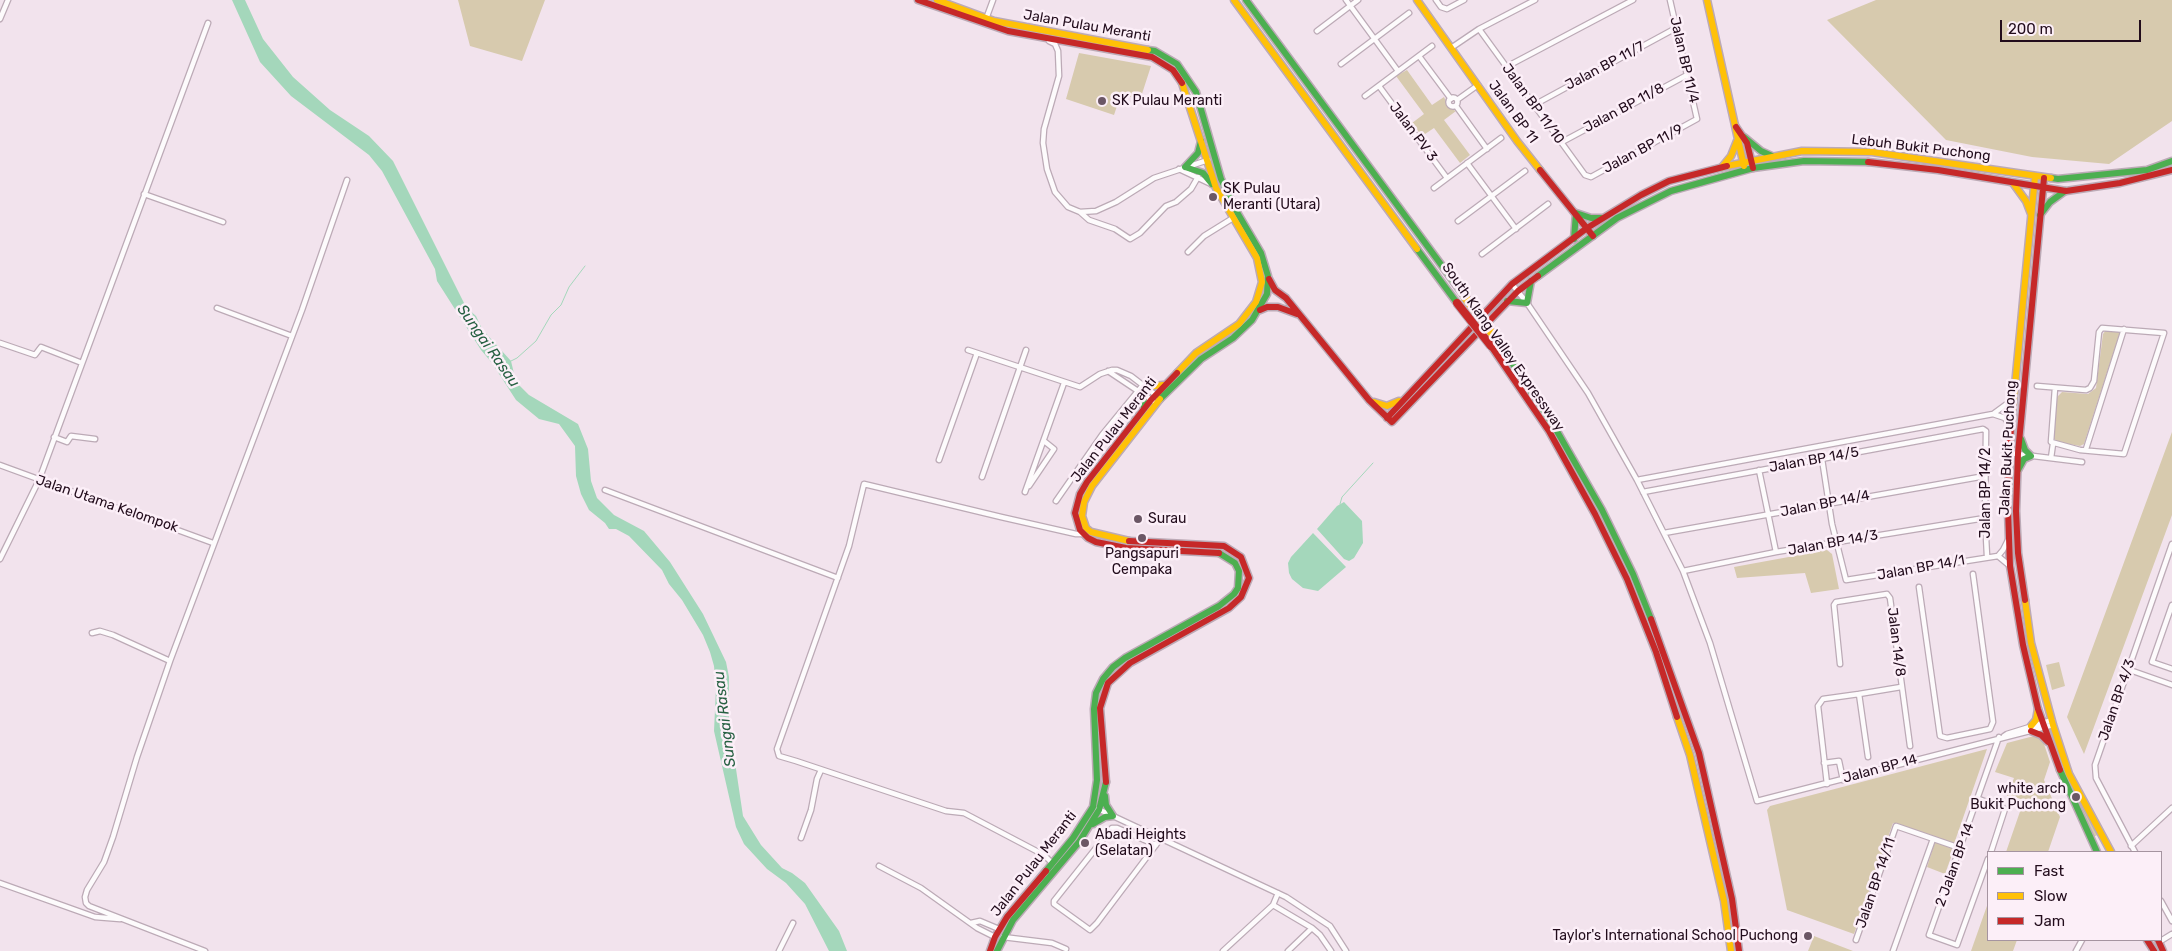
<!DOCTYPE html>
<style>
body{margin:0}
#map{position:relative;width:2172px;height:951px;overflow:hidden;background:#f2e3ed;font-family:Rubik,sans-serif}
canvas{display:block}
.legend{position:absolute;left:1987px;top:851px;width:175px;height:90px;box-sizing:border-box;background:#fceff8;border:1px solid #a594a0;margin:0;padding:6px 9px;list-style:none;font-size:15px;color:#220c1c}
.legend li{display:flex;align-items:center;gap:10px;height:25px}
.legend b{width:25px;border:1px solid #a594a0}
.scale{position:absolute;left:2000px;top:20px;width:141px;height:22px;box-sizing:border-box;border:2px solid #220c1c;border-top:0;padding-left:6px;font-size:15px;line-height:18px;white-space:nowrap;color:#220c1c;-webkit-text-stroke:4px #fceff8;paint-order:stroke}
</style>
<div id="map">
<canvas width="2172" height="951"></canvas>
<ul class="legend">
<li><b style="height:6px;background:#4caf50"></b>Fast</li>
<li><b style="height:6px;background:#ffc107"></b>Slow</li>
<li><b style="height:6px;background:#c62828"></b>Jam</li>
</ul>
<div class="scale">200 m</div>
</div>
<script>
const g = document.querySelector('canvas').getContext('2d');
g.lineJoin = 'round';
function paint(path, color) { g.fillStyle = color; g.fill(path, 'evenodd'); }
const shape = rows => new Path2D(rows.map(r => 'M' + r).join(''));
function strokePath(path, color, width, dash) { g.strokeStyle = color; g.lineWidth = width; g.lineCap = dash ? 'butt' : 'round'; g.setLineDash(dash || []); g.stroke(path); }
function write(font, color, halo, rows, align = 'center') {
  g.font = font + ' Rubik,sans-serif'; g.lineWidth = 5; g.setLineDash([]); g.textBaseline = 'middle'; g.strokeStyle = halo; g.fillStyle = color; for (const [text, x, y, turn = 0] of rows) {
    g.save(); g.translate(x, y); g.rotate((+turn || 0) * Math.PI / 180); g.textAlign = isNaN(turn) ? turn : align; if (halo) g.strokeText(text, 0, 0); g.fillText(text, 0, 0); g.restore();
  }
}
paint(shape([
 [458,0,545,0,522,61,470,46],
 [1876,0,2172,0,2172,121,2109,164,2032,157,1946,140,1827,20],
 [1079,53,1151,66,1140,100,1121,94,1114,115,1066,99],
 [1407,70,1432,105,1444,97,1449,108,1456,111,1444,120,1470,155,1460,163,1434,128,1422,136,1412,123,1424,114,1396,76],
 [2106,330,2120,332,2084,444,2080,446,2058,442,2053,438,2057,397,2062,392,2088,394,2096,388,2103,334],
 [2172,432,2172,515,2084,754,2067,717],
 [1827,550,1832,554,1839,589,1811,593,1805,573,1737,578,1734,567],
 [2059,662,2065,686,2052,690,2046,665],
 [2034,736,2043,741,2050,762,2044,780,2060,817,2048,852,2006,852,2024,800,2007,796,2014,778,1995,772,2007,743],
 [1987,749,1955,841,1957,845,1893,823,1854,934,1787,910,1767,810,1770,806],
 [2067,776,2100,834,2093,837,2069,789],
 [1935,842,1954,849,1945,874,1927,867],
 [1988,903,1988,940,2017,940,2013,951,1971,951],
 [1814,936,1853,951,1808,951]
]), '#d7caae');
paint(shape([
 [232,0,245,0,263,39,293,77,330,110,369,136,393,161,466,307,476,316,482,329,511,361,516,382,529,395,578,424,588,449,591,481,597,498,614,515,644,531,670,562,703,614,726,662,729,677,729,722,743,816,761,845,782,868,792,873,805,883,839,931,847,951,829,951,805,904,786,883,767,869,744,844,736,827,714,731,716,688,714,666,710,652,703,635,682,600,669,584,662,570,629,536,616,529,609,529,605,523,589,510,581,494,576,476,575,446,559,424,539,419,516,400,492,363,481,350,437,281,435,269,382,171,369,155,291,96,260,62],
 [1344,502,1362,521,1363,543,1354,558,1349,561,1344,559,1317,529,1337,506],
 [1313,533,1346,567,1318,591,1303,588,1292,579,1289,573,1288,563,1291,557]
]), '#a4d7bb');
strokePath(shape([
 [509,362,517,358,536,341,551,315,561,305,569,287,585,266],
 [1340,504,1342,497,1373,463]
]), '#a4d7bb', 1);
const street = shape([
 [1346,0,1398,71],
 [1436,0,1441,7,1447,9,1464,0],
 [0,19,8,0],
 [986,19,993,0],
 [1479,29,1585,175,1591,177,1697,119,1670,0],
 [1317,31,1358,0],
 [1049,41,1055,44,1058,51,1059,76,1044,129,1043,143,1047,169,1055,192,1068,207,1080,212,1096,211,1116,202,1154,178,1208,160],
 [1451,48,1479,29,1535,0],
 [1419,56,1451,99],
 [1341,64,1409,13],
 [1506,67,1633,0],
 [1379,86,1447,178],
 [1365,96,1432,46],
 '1448.5 102a4.5 4.5 0 1 1 9 0a4.5 4.5 0 1 1-9 0Z',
 [1457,100,1478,85],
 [1534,105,1676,28],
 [1456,106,1487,149],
 [1562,142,1687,75],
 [1467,163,1516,229],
 [1179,169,1209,183],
 [1434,188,1501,138],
 [144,194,223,222],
 [1080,212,1089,220,1115,229,1130,239,1140,233,1166,206,1176,202,1191,189,1198,177],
 [1458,221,1525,171],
 [1188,252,1204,236,1233,218],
 [1482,254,1548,204],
 [1512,284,1527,303,1588,393,1637,480],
 [217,308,292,336],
 [0,343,35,355,41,347,82,363],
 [968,350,1080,387,1100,374,1112,370,1117,370,1131,376,1157,396],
 [1108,371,1153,401],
 [2037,386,2086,390,2090,388,2094,381,2099,332,2102,328,2164,333,2124,454,2080,450,2051,442,2055,388],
 [2014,393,2008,403,1993,414,1637,480,1683,571,1710,643,1757,801,2053,725],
 [1993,414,2005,418,2011,430],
 [54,437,67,442,71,436,95,439],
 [2086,449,2124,329],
 [2009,453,2082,462],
 [2051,458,2053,444],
 [1822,459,1832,524,1846,580,1998,556],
 [939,460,977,353],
 [0,465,213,543],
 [1759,470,1776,552],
 [982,477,1026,350],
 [1029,486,1054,449,1044,441],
 [605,490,838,578],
 [1025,492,1064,383],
 [1643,492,1983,429,1986,431,1985,518,1987,556],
 [1056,501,1102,435,1143,385],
 [1664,533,1985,476],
 [1998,556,2003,550,2008,540],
 [1998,556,2010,566],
 [0,559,39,480,208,23],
 [1683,571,1776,552,1985,518],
 [1919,587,1940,736,1947,738,1990,729,1993,722,1973,574],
 [2172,605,2152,662,2172,669],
 [92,633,100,631,113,635,170,661],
 [1840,664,1834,605,1836,602,1887,594,1890,598,1910,746],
 [2127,669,2172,685],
 [2004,736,2007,734,2052,720],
 [1868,757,1859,694,1901,687],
 [1824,763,1839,761,1843,780],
 [1827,784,1818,706,1823,699,1859,694],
 [1979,799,2005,809,1991,852],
 [1098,809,1286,897,1330,926,1346,951],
 [801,838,811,810,817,779,821,770],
 [1156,845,1117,828,1112,828,1054,901,1054,904,1090,930,1097,923,1162,837],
 [2131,846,2172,808],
 [2135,852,2096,778,2095,765,2172,544],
 [1988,859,1957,945,1929,935,1999,737],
 [1051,862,1044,855,964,813,946,811,796,761,779,756,777,749,849,546,864,484,1001,517,1076,534,1083,534],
 [879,866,921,888,977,928,995,937],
 [0,883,95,917,120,919],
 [2161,901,2172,921],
 [1273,905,1312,928,1320,935,1331,951],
 [971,923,980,921,999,929],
 [1003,937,1052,943,1066,949],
 [1856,940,1896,826,1954,846],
 [2159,942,2172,934],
 [205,951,89,906,86,903,85,897,87,890,104,862,113,837,137,757,170,661,302,310,347,180],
 [779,951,793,923],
 [1223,951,1273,905,1278,893],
 [1288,951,1312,928],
 [1893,951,1933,839],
 [2076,951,2082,940]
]);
const fast = shape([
 [1246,0,1465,297],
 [1148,50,1155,51,1177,64,1196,92,1221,179,1238,214,1261,253,1268,276,1267,294,1252,320,1233,338,1201,359,1160,399],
 [1744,137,1761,151,1772,156],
 [1185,167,1203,173,1212,184],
 [1185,167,1198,153,1201,141],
 [2051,178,2058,179,2147,170,2172,161],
 [2040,215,2050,202,2065,191],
 [1574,239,1576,213,1591,218,1601,218],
 [1417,249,1457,303],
 [1538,276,1617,218,1671,191,1753,168,1804,161,1868,162],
 [1507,301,1527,303,1531,281],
 [1497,340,1554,426,1602,510,1633,574,1651,619],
 [1143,394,1144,408],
 [2018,470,2024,459,2031,456,2025,450,2021,439],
 [2060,770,2097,852],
 [1093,824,1105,817,1113,816,1106,805,1105,796],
 [1046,871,1073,838,1093,807,1097,780,1094,709,1096,693,1103,679,1113,667,1125,658,1219,606,1234,594,1238,588,1239,571,1235,563,1219,553],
 [997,951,1013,920,1079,842,1099,810,1106,782]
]);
const slow = shape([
 [937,0,994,21,1148,50],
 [1234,0,1417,249],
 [1417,0,1517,141,1540,170],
 [1707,0,1744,166],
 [1727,166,1802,151,1872,152,2051,178],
 [1722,167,1731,156,1737,141],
 [2013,183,2026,201,2031,214],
 [1177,373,1196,353,1239,324,1256,302,1262,282,1257,258,1216,188,1182,83],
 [1147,387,1163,385],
 [1374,402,1387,406,1399,401],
 [2012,417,2035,177],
 [1129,541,1091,532,1086,528,1082,516,1084,502,1092,486,1160,399],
 [2025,600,2031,643,2053,725,2069,774,2111,852],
 [1677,717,1690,755,1724,901,1731,951],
 [2031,726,2036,720,2038,709]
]);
const jam = shape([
 [918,0,1008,31,1152,57,1173,70,1182,83],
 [1736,127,1747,143,1753,168],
 [1868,162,1938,170,2066,191,2120,183,2172,170],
 [1540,170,1593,236],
 [1269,279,1275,290,1286,298,1369,400,1392,422,1518,291,1538,276],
 [1260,310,1267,307,1278,307,1297,314],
 [1491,346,1549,431,1595,514,1627,579,1656,652,1677,717],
 [1177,373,1151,400,1087,482,1080,494,1075,513,1080,530,1088,538,1096,542,1126,548,1219,553],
 [2012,417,2009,453,2008,510,2010,566,2023,645,2038,709,2060,770],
 [1387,418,1512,284,1587,228,1641,195,1669,181,1727,166],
 [2025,600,2018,553,2016,511,2018,453,2044,178],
 [1651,619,1699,753,1732,899,1739,951],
 [2031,731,2041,735,2048,742],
 [1106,782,1100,708,1108,683,1130,663,1229,608,1241,597,1249,578,1241,557,1224,546,1129,541],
 [2147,940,2154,951],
 [2158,940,2163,951],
 [990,951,995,937,1007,917,1046,871]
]);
strokePath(street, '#bcaab6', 7);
strokePath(fast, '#bcaab6', 9);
strokePath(slow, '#bcaab6', 9);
strokePath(jam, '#bcaab6', 9);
strokePath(street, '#fdfbfc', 4.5);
strokePath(fast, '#4caf50', 6);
strokePath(slow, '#ffc107', 6);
strokePath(jam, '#c62828', 6);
const slowBridge = shape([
 [1465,297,1497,340]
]);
const jamBridge = shape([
 [1457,303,1491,346]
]);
strokePath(slowBridge, '#bcaab6', 10, []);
strokePath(jamBridge, '#bcaab6', 10, []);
strokePath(slowBridge, '#ffc107', 8);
strokePath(jamBridge, '#c62828', 8);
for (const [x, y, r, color] of [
 [1102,101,5,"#6b5765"],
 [1213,197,5,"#6b5765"],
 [1138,519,5,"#6b5765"],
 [1142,538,5,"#6b5765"],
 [2076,797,5,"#6b5765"],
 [1085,843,5,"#6b5765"],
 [1808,936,5,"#6b5765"]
]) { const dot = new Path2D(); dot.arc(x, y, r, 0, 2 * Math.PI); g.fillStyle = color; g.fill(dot); strokePath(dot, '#fceff8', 2); }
write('14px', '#220c1c', '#fceff8', [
 ["Jalan Pulau Meranti",1087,26,10],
 ["Jalan BP 11/4",1684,60,77],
 ["Jalan BP 11/7",1605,66,-28],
 ["Jalan BP 11/10",1533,104,54],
 ["Jalan BP 11/8",1624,108,-28],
 ["Jalan BP 11",1513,112,54],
 ["Jalan PV 3",1413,132,53],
 ["Lebuh Bukit Puchong",1921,148,7],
 ["Jalan BP 11/9",1643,149,-28],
 ["South Klang Valley Expressway",1503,347,55],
 ["Jalan Pulau Meranti",1114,430,-52],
 ["Jalan Bukit Puchong",2008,448,-87],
 ["Jalan BP 14/5",1814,460,-10],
 ["Jalan BP 14/2",1986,493,-90],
 ["Jalan Utama Kelompok",107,504,19],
 ["Jalan BP 14/4",1825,504,-11],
 ["Jalan BP 14/3",1833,543,-10],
 ["Jalan BP 14/1",1921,568,-10],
 ["Jalan 14/8",1896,642,83],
 ["Jalan BP 4/3",2117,700,-71],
 ["Jalan BP 14",1880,769,-15],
 ["Jalan Pulau Meranti",1034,864,-52],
 ["2 Jalan BP 14",1955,865,-70],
 ["Jalan BP 14/11",1876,883,-71]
]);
write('14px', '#220c1c', '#fceff8', [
 ["SK Pulau Meranti",1112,101],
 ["SK Pulau",1223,189],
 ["Meranti (Utara)",1223,205],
 ["Surau",1148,519],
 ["Pangsapuri",1142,554,"center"],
 ["Cempaka",1142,570,"center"],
 ["white arch",2066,789,"right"],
 ["Bukit Puchong",2066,805,"right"],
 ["Abadi Heights",1095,835],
 ["(Selatan)",1095,851],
 ["Taylor's International School Puchong",1798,936,"right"]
], 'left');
write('italic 15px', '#266042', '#fceff8', [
 ["Sungai Rasau",488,346,55],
 ["Sungai Rasau",725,719,-97]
]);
</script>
